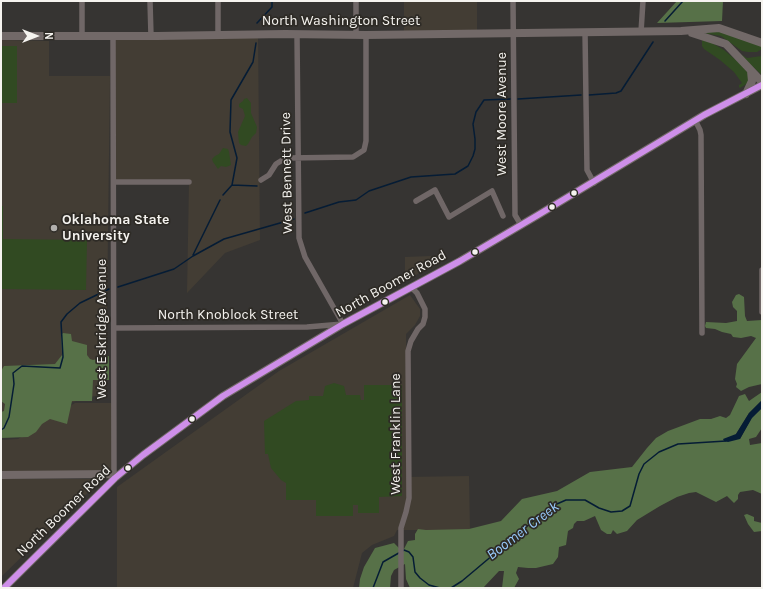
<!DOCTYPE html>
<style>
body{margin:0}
#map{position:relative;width:763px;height:589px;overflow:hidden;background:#363432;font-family:Karla,sans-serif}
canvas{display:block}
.frame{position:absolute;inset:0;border:2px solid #f5f3ef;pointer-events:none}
.north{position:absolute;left:16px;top:16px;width:40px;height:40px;-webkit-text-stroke:3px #2e2b26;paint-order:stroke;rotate:90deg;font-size:11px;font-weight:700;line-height:16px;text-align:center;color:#f5f3ef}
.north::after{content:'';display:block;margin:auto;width:14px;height:18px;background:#f5f3ef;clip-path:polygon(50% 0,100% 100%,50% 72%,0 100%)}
</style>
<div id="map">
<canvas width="763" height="589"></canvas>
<div class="frame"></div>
<div class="north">N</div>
</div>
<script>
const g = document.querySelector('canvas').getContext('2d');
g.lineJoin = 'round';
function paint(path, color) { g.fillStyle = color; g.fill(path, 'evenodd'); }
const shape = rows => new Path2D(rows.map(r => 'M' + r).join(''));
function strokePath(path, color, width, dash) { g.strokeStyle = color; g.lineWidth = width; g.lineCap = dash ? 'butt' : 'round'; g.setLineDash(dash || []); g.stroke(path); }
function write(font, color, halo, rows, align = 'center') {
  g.font = font + ' Karla,sans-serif'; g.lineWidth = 3.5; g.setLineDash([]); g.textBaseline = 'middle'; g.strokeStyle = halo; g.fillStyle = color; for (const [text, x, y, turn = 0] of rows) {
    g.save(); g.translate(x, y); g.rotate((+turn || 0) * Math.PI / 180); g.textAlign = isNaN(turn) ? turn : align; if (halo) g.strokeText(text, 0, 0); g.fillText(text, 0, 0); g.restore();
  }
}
paint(shape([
 [404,1,477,1,477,33,404,34],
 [258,35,260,240,225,253,187,293,189,181,114,182,114,36],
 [1,40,49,41,49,76,110,76,106,393,47,409,1,435],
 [431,256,437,264,410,278,408,277,405,270,405,257],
 [410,295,420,309,420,316,415,325,406,334,406,477,469,476,470,530,397,530,394,536,372,545,362,553,353,588,117,588,117,487,279,371],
 [75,403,113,403,113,474,1,474,1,440,18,439,30,432,44,416,65,409],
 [1,479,102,479,1,577]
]), '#433d34');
paint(shape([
 [703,31,725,32,762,46,762,49,757,52,748,52,742,51,721,36,703,33],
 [702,40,712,43,724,50,743,66,748,73,749,79,748,83,740,88,739,87,739,85,742,83,734,72,720,60,704,49,702,46],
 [1,46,17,46,17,103,1,103],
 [742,55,747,58,762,56,762,75,741,56],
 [247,98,251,103,251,113,257,127,256,133,252,137,248,144,246,146,241,145,239,143,238,132,245,116,243,109,239,107,239,104,243,101,244,99],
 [223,148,228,149,229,152,231,165,226,167,221,166,218,169,213,162,212,159,215,156,219,154],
 [1,206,3,206,3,239,87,240,86,290,2,289,1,319],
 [334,383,344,386,346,395,360,395,361,400,364,400,364,385,402,385,402,496,379,497,379,513,358,513,358,505,353,505,353,516,316,516,316,500,286,500,286,483,281,480,271,468,268,454,265,454,264,421,296,401,309,400,309,396,323,396,325,386]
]), '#314a22');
paint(shape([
 [677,1,723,1,722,21,657,23],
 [739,294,744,297,745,316,747,321,762,320,762,384,749,387,741,391,736,387,737,384,735,379,737,364,756,338,751,336,741,338,733,337,731,334,722,332,715,329,706,328,705,326,706,322,726,323,737,321,737,311,733,307,732,302,736,295],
 [63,333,71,334,72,341,87,345,87,355,90,359,93,360,109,356,109,380,93,380,92,401,72,401,67,424,50,419,42,424,36,432,28,437,1,438,1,412,4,411,5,404,1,401,1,371,4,366,55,364,62,355,61,335],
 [762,392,762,400,749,413,736,434,740,439,752,417,762,408,762,428,756,437,749,439,750,445,762,443,762,494,753,490,740,492,738,495,738,499,734,503,727,496,716,502,696,492,689,493,677,497,660,506,637,520,627,531,617,534,613,530,611,534,607,534,601,530,595,516,584,521,577,521,574,524,573,528,568,531,566,545,559,547,558,557,553,564,536,568,528,568,518,567,516,573,519,579,514,588,502,588,504,571,499,571,483,588,410,588,406,579,405,564,394,570,391,576,390,588,359,588,360,579,364,567,375,548,394,543,399,548,404,549,408,541,415,540,415,534,418,529,426,530,469,529,501,521,522,499,557,491,590,472,632,467,647,448,656,438,668,431,700,419,711,419,720,416,726,418,730,415,739,396,745,394,749,401],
 [747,514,754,517,754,521,762,523,762,531,754,532,748,524,744,515]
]), '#577148');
paint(shape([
 [762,400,762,408,752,418,740,439,728,442,724,441,723,439,736,434,749,413]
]), '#051c35');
strokePath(shape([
 [665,21,683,1],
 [257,23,272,7,272,1],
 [589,95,616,93,621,91,653,42],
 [518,99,581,95],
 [232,185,237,158,230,132,231,100,253,62,256,43],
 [223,195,232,185,257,186],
 [305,213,339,202,356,200,369,191,411,177,455,174,468,166,473,156,475,149,475,139,473,124,476,112,484,100,510,99],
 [193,255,220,200],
 [118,287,174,269,193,256,224,239,294,219],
 [1,430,4,428,9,417,14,384,13,373,22,366,60,368,63,357,61,322,67,314,80,303,109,289],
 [373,588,383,562,404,550,409,552,413,557,415,572,420,578,429,585,440,588],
 [451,588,462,581,550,507,566,500,585,500,599,508,611,512,622,511,630,506,639,474,644,464,659,452,678,444,726,441]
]), '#051c35', 1.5);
strokePath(shape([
 [82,1,82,35],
 [150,1,151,36],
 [218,1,218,35],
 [513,1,515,215,521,225],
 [585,32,587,170,594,183],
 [641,32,643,1],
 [113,35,114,477],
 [356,35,356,1],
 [695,120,700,130,701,135,702,333],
 [261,180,269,175,276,164,284,159,289,158,353,157,364,150,366,141,366,35],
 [114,182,189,182],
 [416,201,435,190,449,217,492,191,503,216],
 [762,312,762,270],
 [114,328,307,327,343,324,305,257,299,238,297,35],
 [401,588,401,528,406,512,409,498,408,351,411,341,418,329,423,324,425,317,425,309,417,293,411,287]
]), '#706767', 5.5);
strokePath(shape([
 [692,33,726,44,762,82],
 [1,36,157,36,285,34,366,35,681,31,719,28,762,43],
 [746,94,752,81,751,71],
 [1,475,113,474],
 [4,588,115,478,143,455,223,396,343,324,460,261,538,215,704,115,762,85]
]), '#726968', 8);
strokePath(shape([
 [4,588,115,478,143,455,223,396,343,324,460,261,538,215,704,115,762,85]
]), '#ce8fe9', 6);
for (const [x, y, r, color] of [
 [574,193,3.5,"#f5f3ef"],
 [552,207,3.5,"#f5f3ef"],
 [54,228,4,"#b2b0ad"],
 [475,252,3.5,"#f5f3ef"],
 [385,302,3.5,"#f5f3ef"],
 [192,419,3.5,"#f5f3ef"],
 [128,468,3.5,"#f5f3ef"]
]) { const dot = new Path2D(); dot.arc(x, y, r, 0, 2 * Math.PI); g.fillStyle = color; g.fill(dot); strokePath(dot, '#2e2b26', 1.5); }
write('14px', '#f5f3ef', '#2e2b26', [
 ["North Washington Street",341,21],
 ["West Moore Avenue",502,114,-90],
 ["West Bennett Drive",287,173,-91],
 ["North Boomer Road",391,284,-29],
 ["North Knoblock Street",228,315],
 ["West Eskridge Avenue",102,329,-90],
 ["West Franklin Lane",396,434,-90],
 ["North Boomer Road",64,511,-44]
]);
write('bold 14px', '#f5f3ef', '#2e2b26', [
 ["Oklahoma State",62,220],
 ["University",62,236]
], 'left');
write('italic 15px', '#98cafc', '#2e2b26', [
 ["Boomer Creek",523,531,-37]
]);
</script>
